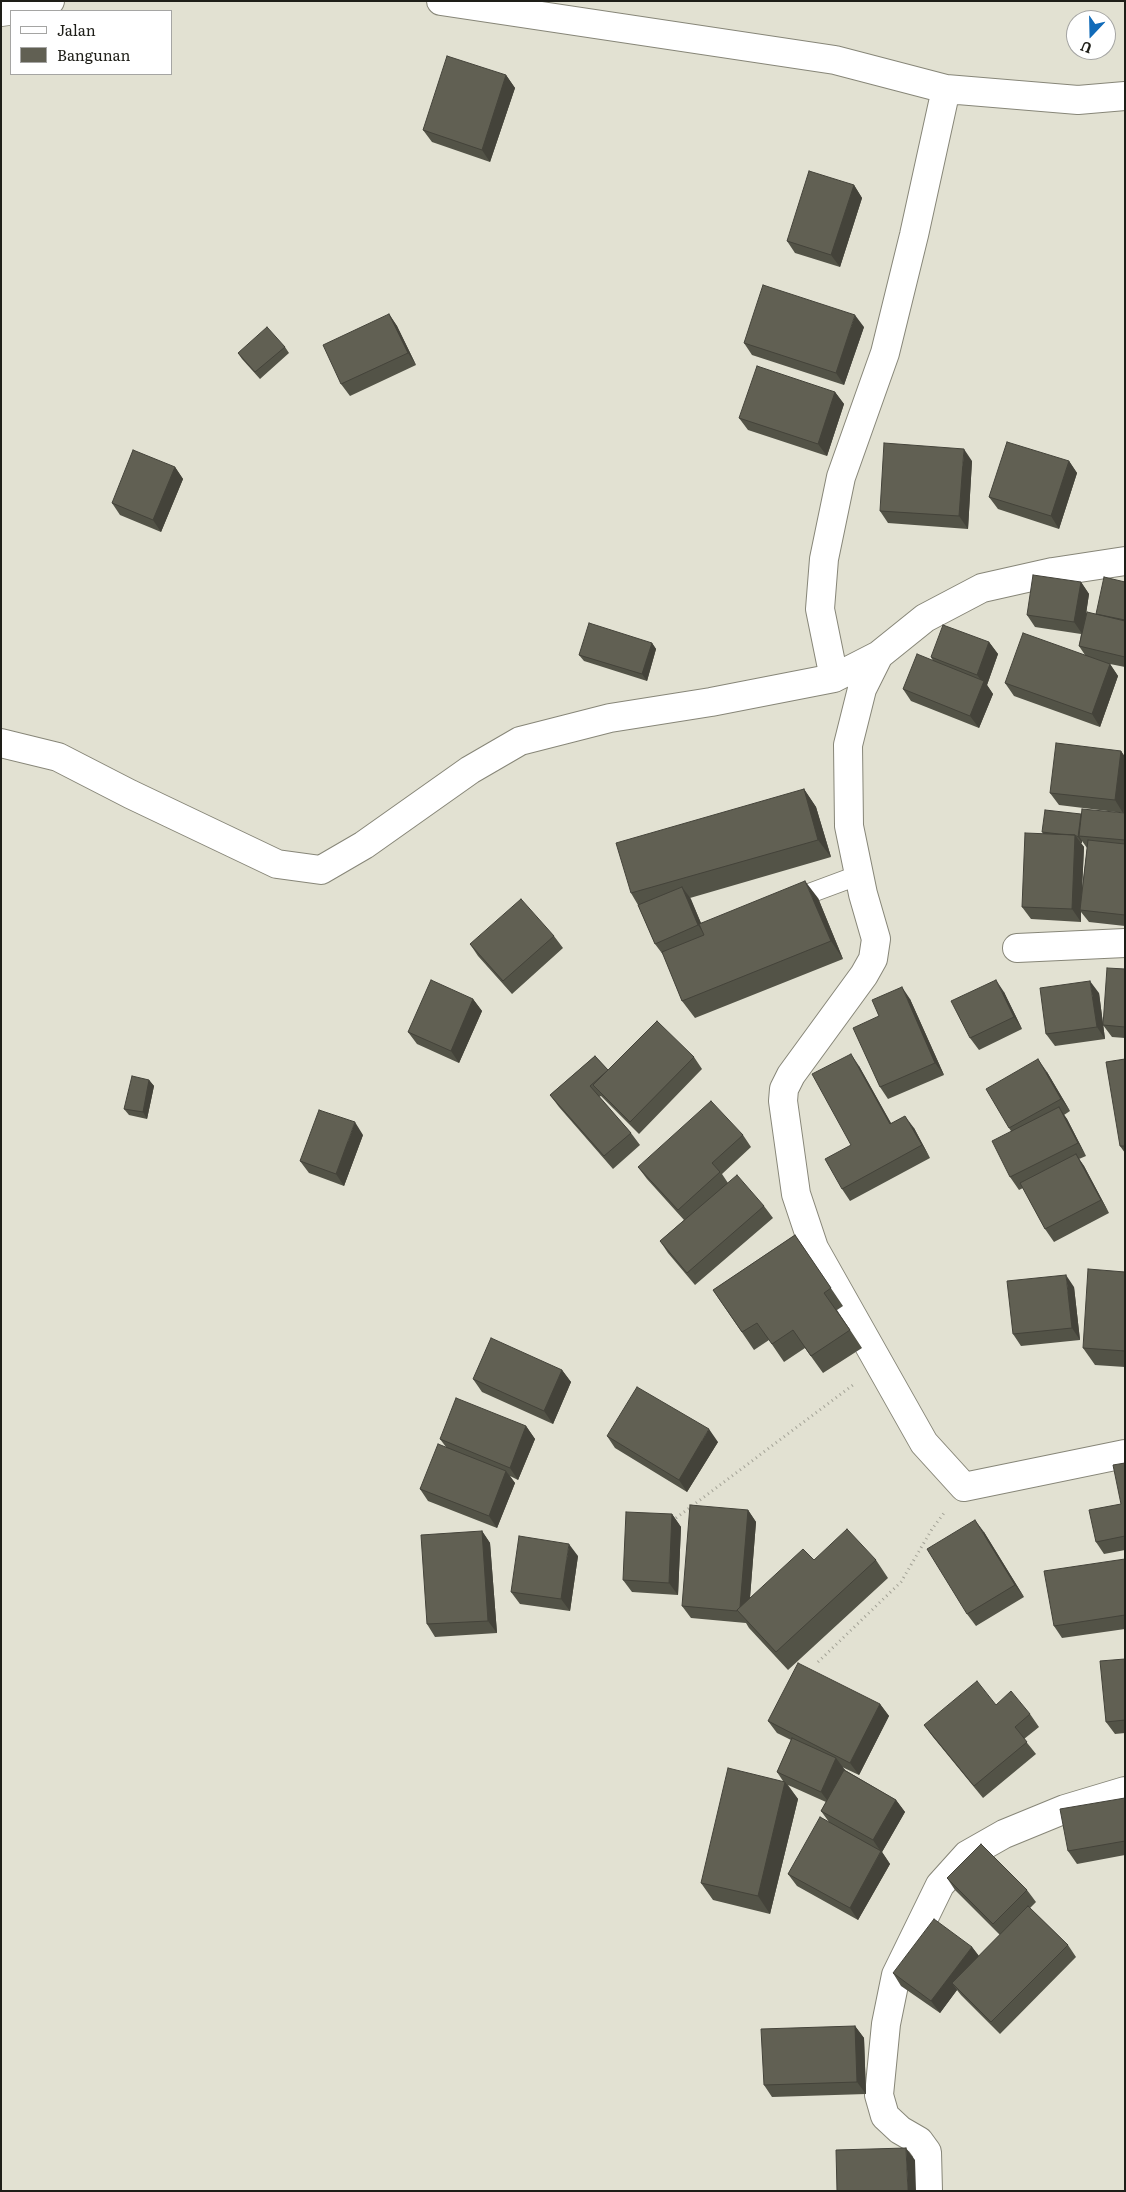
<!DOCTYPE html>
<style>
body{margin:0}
#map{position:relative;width:1126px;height:2192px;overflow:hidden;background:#e2e1d2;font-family:Literata,serif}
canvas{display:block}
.frame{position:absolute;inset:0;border:2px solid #1e1e18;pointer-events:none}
.legend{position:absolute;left:10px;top:10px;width:162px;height:65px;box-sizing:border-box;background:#fff;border:1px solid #a5a5a3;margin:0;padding:6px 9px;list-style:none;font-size:15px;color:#1e1e18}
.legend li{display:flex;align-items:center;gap:10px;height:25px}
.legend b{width:25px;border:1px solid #a5a5a3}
.north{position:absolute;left:1066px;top:10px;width:50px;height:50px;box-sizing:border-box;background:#fff;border:1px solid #a5a5a3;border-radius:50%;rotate:201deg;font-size:14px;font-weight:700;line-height:20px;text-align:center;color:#1e1e18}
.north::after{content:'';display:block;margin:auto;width:18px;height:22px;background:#116bb9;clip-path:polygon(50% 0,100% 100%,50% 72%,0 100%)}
</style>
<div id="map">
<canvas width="1126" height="2192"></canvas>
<div class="frame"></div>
<ul class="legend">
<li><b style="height:6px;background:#fff"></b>Jalan</li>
<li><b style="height:14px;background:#616053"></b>Bangunan</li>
</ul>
<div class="north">U</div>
</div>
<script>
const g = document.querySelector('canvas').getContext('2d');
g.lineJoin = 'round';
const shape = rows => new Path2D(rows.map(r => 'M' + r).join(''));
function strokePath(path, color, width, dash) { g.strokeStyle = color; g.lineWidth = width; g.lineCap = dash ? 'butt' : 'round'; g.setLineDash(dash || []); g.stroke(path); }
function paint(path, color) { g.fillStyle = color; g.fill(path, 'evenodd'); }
const lane = shape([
 [789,901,859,875]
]);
const street = shape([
 [441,1,835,60,946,89,1078,100,1125,96],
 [1,12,31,8,50,1],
 [879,655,862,689,848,745,849,826,863,894,876,939,873,959,864,975,791,1075,784,1089,783,1101,796,1194,814,1248,924,1443,964,1487,1125,1454],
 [834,678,820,609,824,559,841,477,885,353,914,235,946,89],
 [1,743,58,757,130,794,277,864,321,870,364,845,470,770,520,741,610,718,711,702,834,678,879,655,925,618,982,588,1053,572,1125,561],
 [1017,948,1125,943],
 [928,2191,927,2152,919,2141,900,2130,885,2116,879,2095,886,2024,896,1975,940,1885,967,1855,1004,1834,1065,1809,1125,1791]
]);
strokePath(lane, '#878678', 21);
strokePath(street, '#878678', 30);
strokePath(shape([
 [672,1521,853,1385],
 [818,1662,901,1582,932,1529,944,1513]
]), '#a3a296', 3, [1, 4]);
strokePath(lane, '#fff', 19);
strokePath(street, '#fff', 28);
paint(shape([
 [506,75,515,88,490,162,432,142,423,130],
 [854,185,862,198,840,267,795,253,787,241],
 [389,314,397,326,416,365,350,396,341,384],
 [864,327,844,385,752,355,744,343],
 [285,347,289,353,260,379,242,359,238,353],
 [835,392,844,404,827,456,748,430,739,418],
 [972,461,968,529,888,523,880,511],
 [1069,461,1077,473,1059,529,998,509,989,497],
 [175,467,183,479,161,532,120,515,112,503],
 [1081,582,1089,594,1086,613,1096,614,1125,582,1125,667,1110,664,1118,676,1100,727,1014,696,1005,683,1085,655,1079,646,1081,634,1035,627,1027,615],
 [989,642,998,654,987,685,993,694,979,728,911,701,903,689,933,661,931,657],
 [652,643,656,649,647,681,584,661,579,655],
 [1121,751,1125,757,1125,926,1089,922,1081,912,1081,922,1031,919,1022,907,1043,833,1042,832,1081,814,1124,813,1059,805,1050,793],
 [1082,841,1087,848,1082,890,1084,847,1081,843,1082,843],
 [804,789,816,807,831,857,690,898,701,923,818,898,843,959,695,1018,682,1001,664,956,655,944,638,905,631,893],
 [554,936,563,948,512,994,478,956,470,944],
 [1125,969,1125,1038,1112,1037,1103,1025],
 [1004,992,1022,1029,979,1050,970,1038],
 [1099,993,1105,1039,1055,1046,1046,1034],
 [473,999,482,1011,459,1063,417,1044,408,1032],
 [910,999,944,1075,888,1099,880,1087,879,1016],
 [595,1056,608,1070,694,1057,702,1069,639,1134,601,1096,599,1097,631,1133,640,1145,613,1169,559,1107,550,1095],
 [1125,1059,1125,1153,1120,1146],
 [859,1066,891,1123,914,1128,930,1158,850,1201,842,1189,851,1145],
 [1047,1072,1070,1111,1064,1115,1067,1119,1086,1156,1079,1159,1084,1166,1109,1213,1054,1242,1045,1229,1023,1188,1019,1190,1010,1177,1011,1131,1009,1128],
 [149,1080,154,1086,147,1119,129,1115,124,1109],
 [363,1135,344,1186,309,1173,300,1161],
 [743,1135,751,1147,722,1174,728,1183,764,1206,773,1218,695,1285,668,1253,660,1241,684,1220,647,1179,638,1167],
 [795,1235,843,1306,837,1310,862,1348,823,1373,805,1348,784,1362,769,1340,754,1350,713,1290],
 [1125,1272,1125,1367,1095,1365,1083,1348],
 [1074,1287,1080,1340,1021,1346,1013,1334],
 [562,1370,571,1382,553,1424,482,1392,473,1379],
 [526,1426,535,1439,518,1480,510,1476,515,1483,497,1528,428,1501,420,1489,446,1447,440,1439],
 [607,1436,718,1442,687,1492,615,1448],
 [1125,1463,1125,1550,1104,1554,1096,1542,1121,1504],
 [748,1510,756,1522,750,1598,814,1560,876,1560,888,1578,788,1670,749,1628,746,1623,691,1618,682,1606],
 [672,1514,681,1527,678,1595,632,1592,623,1580],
 [482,1531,490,1543,497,1633,435,1637,427,1624],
 [984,1532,1024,1597,976,1626,967,1614],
 [578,1556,570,1611,520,1604,511,1592],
 [1125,1559,1125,1629,1062,1638,1054,1626],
 [1125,1659,1125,1733,1115,1734,1106,1722],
 [880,1704,889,1716,859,1775,842,1767,845,1770,896,1800,905,1812,882,1852,890,1864,858,1920,797,1886,788,1874,829,1822,821,1811,826,1802,788,1785,798,1799,770,1914,713,1900,701,1883,783,1781,777,1772,791,1740,777,1733,768,1721],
 [996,1705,1030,1714,1039,1727,1024,1739,1036,1754,983,1798,933,1737,924,1725],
 [1125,1798,1125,1855,1077,1864,1068,1851],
 [947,1878,1027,1890,1036,1902,1030,1908,1068,1945,1076,1957,1000,2034,961,1995,957,1990,940,2013,901,1986,893,1973,972,1947,979,1956,1000,1935,955,1890],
 [855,2026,864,2038,866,2094,772,2097,764,2085]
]), '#535347');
paint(shape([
 [506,75,515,88,490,162,482,150],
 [854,185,862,198,840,267,831,255],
 [389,314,397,326,416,365,408,353],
 [855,315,864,327,844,385,836,373],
 [835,392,844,404,827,456,818,444],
 [964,449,972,461,968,529,959,516],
 [1069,461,1077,473,1059,529,1051,516],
 [175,467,183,479,161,532,153,520],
 [1081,582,1089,594,1083,635,1074,622],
 [989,642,998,654,987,685,993,694,979,728,970,716,983,683,977,675],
 [652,643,656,649,647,681,642,674],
 [1110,664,1118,676,1100,727,1092,714],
 [1121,751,1125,757,1125,802,1123,813,1115,800],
 [804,789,816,807,831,857,818,840],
 [1081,814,1083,837,1079,836,1082,841,1082,843,1078,837],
 [1075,835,1084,847,1081,910,1080,910,1081,912,1081,922,1072,909],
 [805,881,818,898,843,959,831,941],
 [682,887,691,899,707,938,698,925],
 [996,980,1004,992,1022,1029,1014,1017],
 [1090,981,1099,993,1105,1039,1097,1027],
 [902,987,910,999,944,1075,935,1063],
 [473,999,482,1011,459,1063,451,1051],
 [851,1054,859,1066,898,1136,890,1124],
 [1038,1059,1047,1072,1070,1111,1061,1099],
 [149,1080,154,1086,147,1119,143,1112],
 [1059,1107,1067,1119,1086,1156,1078,1143],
 [905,1116,914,1128,930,1158,922,1145],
 [355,1122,363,1135,344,1186,336,1174],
 [1076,1154,1084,1166,1109,1213,1101,1200],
 [1066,1275,1074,1287,1080,1340,1072,1328],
 [562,1370,571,1382,553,1424,544,1411],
 [526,1426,535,1439,518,1480,510,1468],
 [709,1429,718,1442,687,1492,679,1480],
 [506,1471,515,1483,497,1528,489,1516],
 [748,1510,756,1522,748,1622,739,1611],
 [672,1514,681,1527,678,1595,669,1583],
 [975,1520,984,1532,1024,1597,1015,1585],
 [482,1531,490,1543,497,1633,488,1621],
 [569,1544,578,1556,570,1611,561,1599],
 [880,1704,889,1716,859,1775,850,1763],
 [836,1758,845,1770,830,1804,821,1792],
 [785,1782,798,1799,770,1914,758,1896],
 [896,1800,905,1812,882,1852,890,1864,858,1920,850,1908,881,1852,873,1840],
 [972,1947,981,1959,952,1983,957,1990,940,2013,931,2001],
 [855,2026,864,2038,866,2094,857,2082],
 [906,2148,915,2160,916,2191,908,2191]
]), '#44433a');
const building = shape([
 [447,56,506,75,482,150,423,130,447,56],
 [809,171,854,185,831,255,787,241,809,171],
 [763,285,855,315,836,373,744,343,763,285],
 [389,314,408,353,341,384,323,345,389,314],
 [267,327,285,347,255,372,238,353,267,327],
 [757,366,835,392,818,444,739,418,757,366],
 [1007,442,1069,461,1051,516,989,497,1007,442],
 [884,443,964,449,959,516,880,511,884,443],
 [133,450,175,467,153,520,112,503,133,450],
 [1033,575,1081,582,1074,622,1027,615,1033,575],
 [1104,577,1125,582,1125,620,1096,614,1104,577],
 [1087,612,1125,621,1125,657,1079,646,1087,612],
 [589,623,652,643,642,674,579,655,589,623],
 [943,625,989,642,977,675,931,657,943,625],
 [1023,633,1110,664,1092,714,1005,683,1023,633],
 [917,654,984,681,970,716,903,689,917,654],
 [1056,743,1121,751,1115,800,1050,793,1056,743],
 [804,789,818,840,631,893,616,843,804,789],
 [1125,796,1125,813,1124,813,1125,796],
 [1082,809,1125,813,1125,840,1079,836,1082,809],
 [1045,810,1081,814,1078,837,1075,835,1059,834,1042,832,1045,810],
 [1025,833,1075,835,1072,909,1022,907,1025,833],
 [1088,840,1125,844,1125,915,1080,910,1088,840],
 [805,881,831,941,682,1001,662,952,704,935,699,924,805,881],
 [682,887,698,925,655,944,638,905,682,887],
 [521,899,554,936,503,981,470,944,521,899],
 [1107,968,1125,969,1125,1027,1103,1025,1107,968],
 [431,980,473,999,451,1051,408,1032,431,980],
 [996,980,1014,1017,970,1038,951,1001,996,980],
 [1090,981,1097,1027,1046,1034,1040,988,1090,981],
 [902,987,935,1063,880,1087,853,1028,879,1016,872,1000,902,987],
 [657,1021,694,1057,630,1122,593,1085,657,1021],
 [851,1054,890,1124,905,1116,922,1145,842,1189,825,1159,851,1145,812,1074,851,1054],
 [595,1056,608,1070,590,1086,631,1133,604,1156,550,1095,595,1056],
 [1038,1059,1061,1099,1009,1128,986,1089,1038,1059],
 [1125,1059,1125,1146,1120,1146,1106,1062,1125,1059],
 [132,1076,149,1080,143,1112,124,1109,132,1076],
 [711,1101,743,1135,712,1163,720,1172,678,1210,638,1167,711,1101],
 [1059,1107,1078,1143,1010,1177,992,1141,1059,1107],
 [319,1110,355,1122,336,1174,300,1161,319,1110],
 [1076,1154,1101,1200,1045,1229,1020,1183,1076,1154],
 [737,1175,764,1206,687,1273,660,1241,737,1175],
 [795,1235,831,1288,824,1293,850,1330,811,1356,793,1330,772,1344,757,1323,742,1332,713,1290,795,1235],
 [1088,1269,1125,1272,1125,1351,1083,1348,1088,1269],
 [1066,1275,1072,1328,1013,1334,1007,1281,1066,1275],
 [491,1338,562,1370,544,1411,473,1379,491,1338],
 [637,1387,709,1429,679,1480,607,1436,637,1387],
 [456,1398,526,1426,510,1468,440,1439,456,1398],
 [438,1444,506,1471,489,1516,420,1489,438,1444],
 [1125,1463,1125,1536,1096,1542,1089,1510,1121,1504,1113,1465,1125,1463],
 [690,1505,748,1510,740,1607,737,1610,737,1611,682,1606,690,1505],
 [626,1512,672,1514,669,1583,623,1580,626,1512],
 [975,1520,1015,1585,967,1614,927,1549,975,1520],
 [847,1529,876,1560,776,1652,737,1610,803,1549,814,1560,847,1529],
 [482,1531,488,1621,427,1624,421,1535,482,1531],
 [519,1536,569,1544,561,1599,511,1592,519,1536],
 [1125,1559,1125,1615,1054,1626,1044,1571,1125,1559],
 [1125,1659,1125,1720,1106,1722,1100,1661,1125,1659],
 [798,1663,880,1704,850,1763,768,1721,798,1663],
 [977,1681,996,1705,1011,1691,1030,1714,1015,1727,1027,1742,974,1786,924,1725,977,1681],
 [792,1738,836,1758,821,1792,777,1772,792,1738],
 [728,1768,785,1782,758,1896,701,1883,728,1768],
 [844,1770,896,1800,873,1840,821,1811,844,1770],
 [1125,1798,1125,1841,1068,1851,1060,1809,1125,1798],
 [820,1817,881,1851,850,1908,788,1874,820,1817],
 [981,1844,1027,1890,993,1924,947,1878,981,1844],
 [1028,1906,1068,1945,991,2022,952,1983,1028,1906],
 [934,1919,972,1947,931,2001,893,1973,934,1919],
 [855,2026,857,2082,764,2085,761,2029,855,2026],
 [906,2148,908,2191,837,2191,836,2150,906,2148]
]);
paint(building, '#616053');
strokePath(building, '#44433a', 1);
</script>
